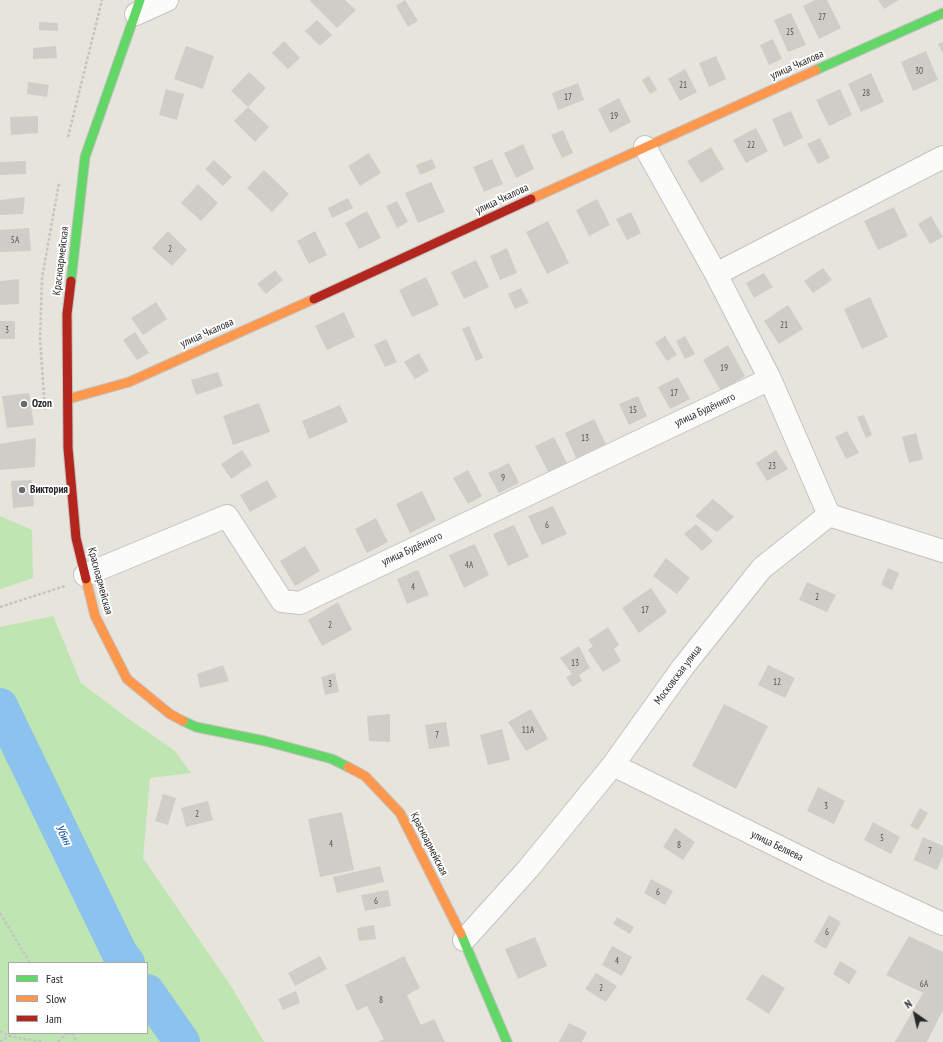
<!DOCTYPE html>
<meta charset="utf-8">
<style>
body{margin:0}
#map{position:relative;width:943px;height:1042px;overflow:hidden;background:#e7e4dc;font-family:"PT Sans Narrow",sans-serif}
canvas{display:block}
.legend{position:absolute;left:8px;top:962px;width:140px;height:72px;box-sizing:border-box;background:#fff;border:1px solid #a9a9a9;margin:0;padding:5px 7px;list-style:none;font-size:12px;color:#282828}
.legend li{display:flex;align-items:center;gap:8px;height:20px}
.legend b{width:20px;border:1px solid #a9a9a9}
.north{position:absolute;left:895px;top:994px;width:40px;height:40px;-webkit-text-stroke:3px #fff;paint-order:stroke;rotate:326deg;font-size:11px;font-weight:700;line-height:16px;text-align:center;color:#282828}
.north::after{content:'';display:block;margin:auto;width:14px;height:18px;background:#282828;clip-path:polygon(50% 0,100% 100%,50% 72%,0 100%)}
</style>
<div id="map">
<canvas width="943" height="1042"></canvas>
<ul class="legend">
<li><b style="height:5px;background:#63d668"></b>Fast</li>
<li><b style="height:5px;background:#ff974d"></b>Slow</li>
<li><b style="height:5px;background:#b3261e"></b>Jam</li>
</ul>
<div class="north">N</div>
</div>
<script>
const g = document.querySelector('canvas').getContext('2d');
g.lineJoin = 'round';
function paint(path, color) { g.fillStyle = color; g.fill(path, 'evenodd'); }
const shape = rows => new Path2D(rows.map(r => 'M' + r).join(''));
function strokePath(path, color, width, dash) { g.strokeStyle = color; g.lineWidth = width; g.lineCap = dash ? 'butt' : 'round'; g.setLineDash(dash || []); g.stroke(path); }
function write(font, color, halo, rows, align = 'center') {
  g.font = font + ' "PT Sans Narrow",sans-serif'; g.lineWidth = 4; g.setLineDash([]); g.textBaseline = 'middle'; g.strokeStyle = halo; g.fillStyle = color; for (const [text, x, y, turn = 0] of rows) {
    g.save(); g.translate(x, y); g.rotate((+turn || 0) * Math.PI / 180); g.textAlign = isNaN(turn) ? turn : align; if (halo) g.strokeText(text, 0, 0); g.fillText(text, 0, 0); g.restore();
  }
}
paint(shape([
 [0,516,32,530,33,578,0,589],
 [53,616,81,683,133,722,175,751,191,773,150,778,143,858,231,986,264,1042,0,1042,0,627],
 [9,963,147,963,147,1033,9,1033]
]), '#bee5b2');
strokePath(shape([
 [0,706,119,952,127,963],
 [147,992,182,1042]
]), '#8bc2ee', 36);
paint(shape([
 [311,0,345,0,356,10,337,28,310,1],
 [405,0,418,21,408,27,396,6],
 [815,0,827,0,841,28,819,39,803,6],
 [878,0,899,0,884,9],
 [791,13,806,45,788,52,774,20],
 [317,20,332,35,320,46,305,31],
 [39,22,58,23,58,31,39,30],
 [773,39,782,59,769,65,760,45],
 [284,41,300,58,288,69,272,53],
 [943,42,943,54,938,44],
 [56,46,57,58,33,59,33,48],
 [186,46,214,56,203,89,174,79],
 [926,51,938,80,913,91,901,62],
 [716,56,726,79,709,87,699,63],
 [685,69,697,92,680,101,668,79],
 [249,72,266,88,248,107,231,91],
 [871,73,884,102,861,112,848,84],
 [649,76,657,90,650,94,642,80],
 [28,82,49,85,47,97,27,94],
 [578,83,584,100,558,110,552,93],
 [166,89,184,94,177,120,159,115],
 [840,89,852,115,829,126,816,100],
 [619,98,631,122,610,133,598,109],
 [248,107,269,127,255,142,234,121],
 [791,111,803,138,784,147,772,119],
 [38,116,38,133,11,135,10,117],
 [756,128,768,151,746,163,733,140],
 [563,130,573,153,562,158,551,135],
 [820,138,830,158,818,164,807,144],
 [523,144,534,169,516,178,504,153],
 [711,147,724,169,701,183,687,161],
 [369,153,381,173,360,186,348,166],
 [432,159,436,168,420,175,416,165],
 [492,159,503,184,484,192,473,167],
 [214,160,232,177,223,186,205,169],
 [26,161,26,174,0,175,0,162],
 [264,170,289,194,272,212,247,188],
 [431,182,445,212,418,223,405,193],
 [198,184,218,203,201,221,181,203],
 [25,197,23,214,0,215,0,200],
 [348,198,353,208,332,218,328,208],
 [597,199,610,225,589,236,576,210],
 [397,201,408,222,397,228,386,206],
 [894,207,908,236,878,250,864,221],
 [367,211,381,238,359,249,345,223],
 [631,212,641,233,627,240,616,219],
 [931,216,943,237,930,244,918,224],
 [548,221,569,263,547,274,526,232],
 [29,228,31,251,0,252,0,230],
 [168,231,187,250,172,266,152,248],
 [315,231,327,255,309,264,297,241],
 [507,248,517,273,500,280,490,256],
 [476,260,489,287,464,299,451,272],
 [823,268,832,280,813,293,804,281],
 [275,270,283,280,266,294,257,284],
 [764,273,773,287,754,298,746,283],
 [426,277,439,305,412,317,399,290],
 [19,279,19,304,0,305,0,281],
 [521,288,529,303,515,309,508,294],
 [870,297,888,337,862,349,844,309],
 [156,302,167,319,143,335,131,318],
 [788,305,803,329,779,344,764,321],
 [344,312,355,337,327,350,315,326],
 [0,321,15,321,15,339,0,339],
 [469,326,483,358,476,361,462,329],
 [135,332,149,353,137,360,123,340],
 [665,336,677,355,667,361,655,343],
 [685,336,695,354,685,359,676,341],
 [386,339,397,362,385,367,374,345],
 [728,345,745,376,721,391,703,360],
 [419,353,429,371,415,379,404,362],
 [218,372,223,386,196,395,191,380],
 [678,377,690,399,670,409,658,387],
 [29,393,34,425,7,428,2,396],
 [638,396,647,416,629,425,619,404],
 [259,403,270,432,233,445,223,416],
 [340,405,348,422,309,439,302,421],
 [864,415,872,435,866,438,857,417],
 [594,419,606,444,576,458,565,433],
 [847,431,859,453,846,459,835,437],
 [916,433,923,459,909,463,902,437],
 [554,437,567,463,548,472,535,446],
 [36,438,35,467,0,470,0,444],
 [242,450,252,465,231,479,221,464],
 [776,450,788,469,767,481,756,463],
 [509,463,519,483,499,493,488,473],
 [468,470,482,496,468,504,453,478],
 [32,480,34,506,13,508,11,481],
 [267,480,277,497,250,512,240,495],
 [422,491,436,520,410,533,396,504],
 [713,499,734,517,717,532,695,516],
 [553,506,567,534,542,545,528,516],
 [376,518,388,542,367,553,355,529],
 [696,524,713,541,702,551,684,534],
 [514,525,529,557,508,566,493,534],
 [475,544,489,575,464,588,449,555],
 [305,546,320,571,295,586,280,561],
 [666,558,690,578,677,594,653,576],
 [888,568,899,573,892,590,881,585],
 [418,570,429,595,407,604,397,579],
 [807,582,836,595,827,612,799,600],
 [651,588,667,612,639,633,622,608],
 [338,602,352,630,322,646,308,620],
 [608,627,619,645,614,649,621,661,603,672,588,650,593,646,588,640],
 [579,646,590,668,579,675,582,681,572,687,566,677,572,674,560,658],
 [223,665,229,681,200,688,197,674],
 [768,665,795,678,785,698,758,685],
 [335,673,339,692,325,695,321,677],
 [724,704,768,726,736,789,692,766],
 [531,709,548,739,526,751,508,722],
 [390,714,390,742,369,741,367,716],
 [446,722,450,746,429,749,425,725],
 [502,729,510,760,488,765,480,735],
 [818,787,845,801,834,824,807,811],
 [163,794,176,798,168,825,155,821],
 [208,801,213,820,186,827,181,808],
 [920,808,928,813,918,830,910,826],
 [342,812,354,870,320,877,308,819],
 [873,822,900,837,891,854,864,840],
 [675,828,695,842,683,860,663,847],
 [923,837,943,846,943,856,937,870,914,860],
 [380,866,384,882,337,893,333,877],
 [651,879,673,891,665,905,644,893],
 [388,890,391,906,365,911,361,895],
 [829,915,841,922,826,949,814,942],
 [617,917,634,927,630,934,613,924],
 [374,925,376,939,359,941,357,928],
 [909,936,943,952,943,1010,927,1042,895,1042,923,993,886,975],
 [535,937,547,966,518,979,505,949],
 [612,946,632,957,622,976,602,965],
 [320,956,327,969,295,986,288,973],
 [404,956,420,988,407,995,421,1025,434,1019,445,1042,378,1042,384,1039,367,1006,357,1011,345,985],
 [840,961,857,971,849,984,833,974],
 [596,973,617,986,606,1002,585,989],
 [762,974,785,988,769,1014,746,999],
 [296,991,300,1003,283,1010,278,999],
 [569,1023,587,1032,582,1042,559,1042]
]), '#cfcdc8');
const street = shape([
 [136,14,167,0],
 [645,147,716,274,770,379,829,515],
 [716,274,943,157],
 [85,575,227,516,282,601,300,603,770,379],
 [613,765,828,871,943,924],
 [464,940,528,869,613,765,683,667,762,568,829,515,943,551]
]);
const fast = shape([
 [816,70,943,13],
 [71,281,85,157,140,0],
 [183,721,196,727,265,741,332,759,348,767],
 [461,934,507,1042]
]);
const slow = shape([
 [531,199,816,70],
 [68,399,129,382,314,299],
 [86,579,95,616,127,679,170,714,183,721],
 [348,767,365,776,400,813,461,934]
]);
const jam = shape([
 [71,281,67,314,68,448,76,538,86,579],
 [314,299,531,199]
]);
strokePath(street, '#c4c2c2', 24);
strokePath(fast, '#c4c2c2', 11);
strokePath(slow, '#c4c2c2', 11);
strokePath(jam, '#c4c2c2', 11);
strokePath(shape([
 [68,137,102,0],
 [45,410,40,339,42,278,59,183],
 [0,607,65,586],
 [0,913,30,963],
 [0,1031,9,1036,42,1042],
 [72,1033,77,1042],
 [0,1042,9,1036],
 [58,1042,67,1033]
]), '#c5c4c3', 2.5, [3, 2]);
strokePath(street, '#fbfbfa', 22);
strokePath(fast, '#63d668', 9);
strokePath(slow, '#ff974d', 9);
strokePath(jam, '#b3261e', 9);
for (const [x, y, r, color] of [
 [24,404,4,"#6b6a67"],
 [22,490,4,"#6b6a67"]
]) { const dot = new Path2D(); dot.arc(x, y, r, 0, 2 * Math.PI); g.fillStyle = color; g.fill(dot); strokePath(dot, '#fff', 1.5); }
write('9px', '#525251', null, [
 ["27",822,17],
 ["25",790,32],
 ["30",919,71],
 ["21",683,85],
 ["28",866,93],
 ["17",568,97],
 ["19",614,116],
 ["22",751,145],
 ["5А",15,240],
 ["2",170,249],
 ["21",784,325],
 ["3",7,330],
 ["19",724,368],
 ["17",674,393],
 ["15",633,410],
 ["13",585,438],
 ["23",772,466],
 ["9",503,478],
 ["6",547,525],
 ["4А",469,565],
 ["4",413,587],
 ["2",817,597],
 ["17",645,610],
 ["2",330,625],
 ["13",575,663],
 ["12",777,682],
 ["3",330,684],
 ["11А",528,730],
 ["7",437,735],
 ["3",826,806],
 ["2",197,814],
 ["5",882,838],
 ["4",331,844],
 ["8",679,845],
 ["7",930,851],
 ["6",658,892],
 ["6",376,901],
 ["6",827,932],
 ["4",617,961],
 ["6А",924,984],
 ["2",601,988],
 ["8",381,1000]
]);
write('11px', '#282828', '#fff', [
 ["улица Чкалова",797,65,-24],
 ["улица Чкалова",502,199,-25],
 ["Красноармейская",61,261,-83],
 ["улица Чкалова",207,333,-24],
 ["улица Будённого",705,410,-25],
 ["улица Будённого",412,549,-25],
 ["Красноармейская",100,581,75],
 ["Московская улица",678,675,-53],
 ["Красноармейская",429,844,63],
 ["улица Беляева",777,846,26]
]);
write('bold 11px', '#282828', '#fff', [
 ["Ozon",32,404],
 ["Виктория",30,490]
], 'left');
write('italic 12px', '#064d9d', '#fff', [
 ["Убин",63,835,64]
]);
</script>
